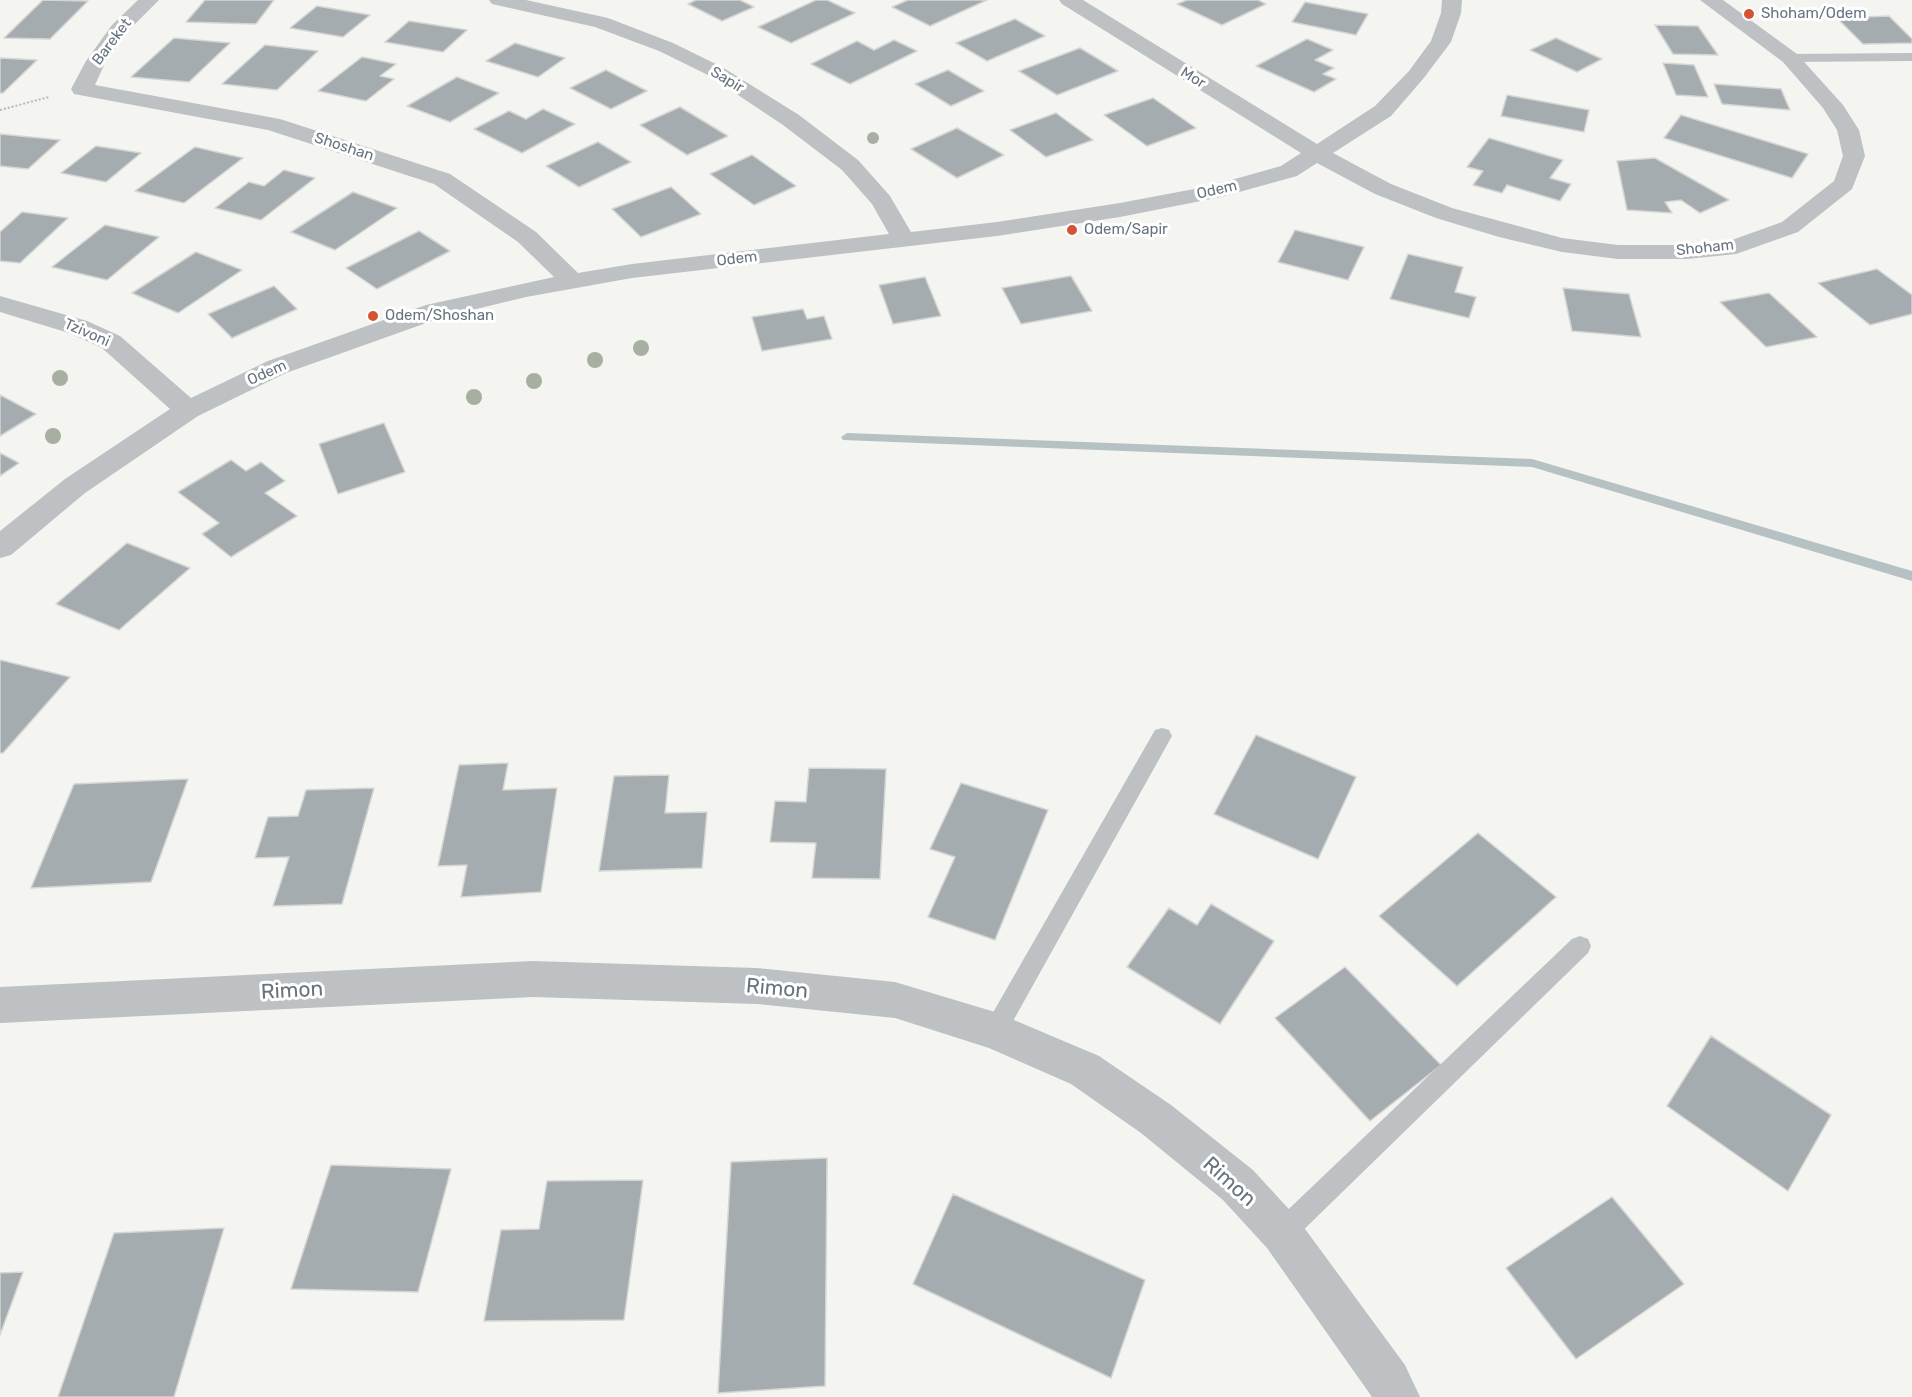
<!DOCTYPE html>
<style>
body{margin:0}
canvas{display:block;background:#f4f4f0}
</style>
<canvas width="1912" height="1397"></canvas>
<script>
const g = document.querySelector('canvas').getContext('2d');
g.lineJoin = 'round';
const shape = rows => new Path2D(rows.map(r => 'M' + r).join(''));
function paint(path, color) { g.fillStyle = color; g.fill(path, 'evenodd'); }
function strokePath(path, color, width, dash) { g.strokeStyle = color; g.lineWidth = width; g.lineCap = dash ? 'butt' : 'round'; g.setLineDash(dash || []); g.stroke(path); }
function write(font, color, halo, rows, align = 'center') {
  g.font = font + ' Rubik,sans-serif'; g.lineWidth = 6; g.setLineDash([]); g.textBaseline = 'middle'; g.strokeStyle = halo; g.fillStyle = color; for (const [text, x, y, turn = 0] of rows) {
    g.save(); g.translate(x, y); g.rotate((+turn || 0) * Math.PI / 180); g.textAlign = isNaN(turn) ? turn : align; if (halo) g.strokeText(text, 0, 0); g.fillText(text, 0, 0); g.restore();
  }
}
paint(shape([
 [847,433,1532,459,1912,571,1912,581,1532,467,843,440,841,437,847,433]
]), '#b6c1c4');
const building = shape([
 [43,0,88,1,50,39,4,38,43,0],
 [205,0,274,0,256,24,186,22,205,0],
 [696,0,740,0,754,7,722,21,688,4,696,0],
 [816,0,827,0,855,13,791,43,758,27,816,0],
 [908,0,987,0,930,26,892,7,908,0],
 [1187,0,1258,0,1266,4,1222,25,1177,4,1187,0],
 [1305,2,1368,14,1356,35,1292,22,1305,2],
 [317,6,370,15,343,37,290,28,317,6],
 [1889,16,1912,39,1912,43,1863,44,1837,18,1889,16],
 [1015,19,1045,36,987,61,956,43,1015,19],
 [409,21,467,30,443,52,385,42,409,21],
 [1655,25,1698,26,1718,55,1673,54,1655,25],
 [174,38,230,43,189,82,131,77,174,38],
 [1556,38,1602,59,1577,72,1530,50,1556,38],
 [1307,39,1333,50,1315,60,1334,68,1323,74,1336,79,1314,92,1256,66,1307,39],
 [894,40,917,51,850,84,811,64,857,41,874,50,894,40],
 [515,43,565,58,538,77,486,61,515,43],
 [265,45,318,51,277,90,222,84,265,45],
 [1080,48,1118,71,1057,95,1019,71,1080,48],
 [362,57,396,64,380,76,394,79,366,101,318,91,362,57],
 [0,58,37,60,3,93,0,93,0,58],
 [1663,63,1694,65,1708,97,1676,95,1663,63],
 [606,70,647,91,611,109,570,88,606,70],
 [948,70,984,91,951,106,915,84,948,70],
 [457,77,499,93,450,122,407,106,457,77],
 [1714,84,1781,89,1790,110,1722,104,1714,84],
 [1507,95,1589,110,1584,132,1501,116,1507,95],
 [1153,98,1196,128,1147,146,1104,115,1153,98],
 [680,107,728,136,687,155,640,125,680,107],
 [543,109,575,124,522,153,474,129,509,111,526,119,543,109],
 [1056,113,1093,140,1046,157,1010,130,1056,113],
 [1681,115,1808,154,1792,178,1664,138,1681,115],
 [957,128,1004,155,957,178,911,149,957,128],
 [0,134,60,140,28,169,0,166,0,134],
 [1489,138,1563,160,1550,178,1571,184,1560,201,1507,185,1502,193,1473,185,1483,171,1467,167,1489,138],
 [598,142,631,162,579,187,546,166,598,142],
 [96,146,141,153,106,182,61,173,96,146],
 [195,147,243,158,184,203,135,191,195,147],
 [752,155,796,186,754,205,710,174,752,155],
 [1655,158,1729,200,1700,213,1681,200,1665,202,1672,213,1627,210,1617,161,1655,158],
 [284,170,315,178,261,220,215,208,249,182,264,186,284,170],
 [671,187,701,214,641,237,612,209,671,187],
 [353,192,397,208,335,250,291,232,353,192],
 [22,212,68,218,20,263,0,261,0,232,22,212],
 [105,225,159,237,107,280,52,267,105,225],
 [1295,230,1364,247,1348,280,1278,262,1295,230],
 [419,231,450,251,377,289,346,268,419,231],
 [196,252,242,270,178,313,132,293,196,252],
 [1408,254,1463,267,1455,292,1476,297,1469,318,1390,299,1408,254],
 [1877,269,1912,295,1912,314,1870,325,1818,283,1877,269],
 [1071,276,1092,311,1021,324,1002,288,1071,276],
 [925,277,941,316,893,324,879,285,925,277],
 [274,286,297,309,232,338,208,314,274,286],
 [1563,288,1629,294,1641,337,1572,331,1563,288],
 [1769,293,1817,337,1766,347,1720,302,1769,293],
 [803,309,807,319,824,316,832,339,762,351,752,317,803,309],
 [0,395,36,414,0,436,0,395],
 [384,423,405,472,338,494,319,444,384,423],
 [0,453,19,463,0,476,0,453],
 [231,460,246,471,261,462,285,481,265,493,297,516,231,557,202,534,219,523,178,492,231,460],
 [127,543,190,568,119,630,56,604,127,543],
 [0,660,70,677,3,753,0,753,0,660],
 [1256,735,1356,777,1318,859,1214,814,1256,735],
 [508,763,503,790,557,788,541,892,461,897,467,865,438,866,459,765,508,763],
 [809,768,886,769,880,879,812,878,816,843,770,842,775,801,806,802,809,768],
 [669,775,665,813,707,812,702,868,599,871,614,776,669,775],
 [188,779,151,882,31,888,74,784,188,779],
 [961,783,1048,810,995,940,928,917,955,857,930,849,961,783],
 [374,788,342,904,273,906,289,857,255,858,268,817,298,816,306,790,374,788],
 [1478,833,1556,897,1457,986,1379,916,1478,833],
 [1211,904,1274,941,1220,1024,1127,967,1169,908,1197,925,1211,904],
 [1345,967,1441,1065,1370,1121,1275,1018,1345,967],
 [1711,1036,1831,1115,1788,1191,1667,1106,1711,1036],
 [827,1158,825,1386,718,1393,731,1162,827,1158],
 [331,1165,451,1169,418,1292,291,1289,331,1165],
 [643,1180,624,1320,484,1321,501,1230,539,1229,547,1181,643,1180],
 [953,1194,1145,1280,1111,1378,913,1284,953,1194],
 [1612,1197,1684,1284,1576,1359,1506,1268,1612,1197],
 [224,1228,174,1397,58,1397,114,1233,224,1228],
 [23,1272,0,1335,0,1273,23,1272]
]);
paint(building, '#a4acb0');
strokePath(building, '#d5d5d3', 1.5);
strokePath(shape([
 [0,110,49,97]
]), '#b7babc', 2, [2, 2]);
paint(shape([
 [1912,53,1912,61,1790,62,1784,58,1790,54,1912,53],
 [1162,728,1169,730,1172,736,1003,1039,995,1042,987,1039,983,1031,987,1023,1155,730,1162,728],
 [1580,936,1588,939,1591,946,1588,953,1291,1242,1282,1246,1273,1242,1269,1233,1273,1224,1572,939,1580,936]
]), '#bdc1c4');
paint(shape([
 [138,0,159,0,126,33,106,61,95,85,280,119,450,174,536,232,578,273,632,264,889,234,872,204,842,170,783,125,708,75,659,51,595,27,492,4,489,0,526,0,608,18,673,43,722,67,799,115,858,160,890,196,911,232,997,222,1120,203,1210,186,1281,166,1301,153,1062,4,1059,0,1083,0,1317,144,1375,106,1409,71,1431,41,1441,13,1442,0,1462,0,1461,13,1451,42,1423,79,1391,116,1333,153,1391,184,1452,208,1562,238,1618,245,1687,245,1732,240,1782,222,1834,181,1843,156,1837,130,1823,108,1783,62,1700,0,1723,0,1797,54,1843,105,1859,130,1865,156,1852,189,1798,232,1736,254,1687,259,1618,259,1562,252,1499,237,1436,218,1375,194,1317,163,1297,176,1221,197,1120,217,997,236,632,278,526,297,443,317,286,373,198,416,85,493,11,555,0,558,0,531,65,479,170,409,102,348,69,333,0,312,0,296,87,321,120,336,191,398,268,361,426,305,554,277,518,242,434,184,268,130,74,94,71,89,86,61,112,25,138,0],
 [533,961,757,968,895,982,995,1012,1099,1056,1171,1105,1253,1170,1297,1218,1405,1365,1420,1397,1372,1397,1267,1248,1223,1200,1141,1133,1071,1084,989,1048,895,1018,757,1004,533,997,0,1023,0,987,533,961]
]), '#bdc1c4');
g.fillStyle = '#a7afa3';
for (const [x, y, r] of [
 [873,138,6],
 [641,348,8],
 [595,360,8],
 [60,378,8],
 [534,381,8],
 [474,397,8],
 [53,436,8]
]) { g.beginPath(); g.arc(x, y, r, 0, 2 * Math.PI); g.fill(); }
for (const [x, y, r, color] of [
 [1749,14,6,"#d25533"],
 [1072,230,6,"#d25533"],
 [373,316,6,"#d25533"]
]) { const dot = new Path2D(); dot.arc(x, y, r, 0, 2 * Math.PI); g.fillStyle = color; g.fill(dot); strokePath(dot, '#fff', 2); }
write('15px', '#66747f', '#fff', [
 ["Shoham/Odem",1761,14],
 ["Odem/Sapir",1084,230],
 ["Odem/Shoshan",385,316]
], 'left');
write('15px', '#66747f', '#fff', [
 ["Bareket",112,42,-53],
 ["Mor",1193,78,32],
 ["Sapir",727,80,31],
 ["Shoshan",344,147,18],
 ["Odem",1217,190,-13],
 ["Shoham",1705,248,-6],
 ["Odem",737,259,-7],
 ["Tzivoni",87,333,24],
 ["Odem",267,373,-24]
]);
write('21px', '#66747f', '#fff', [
 ["Rimon",777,989,5],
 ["Rimon",292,991,-3],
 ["Rimon",1229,1182,42]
]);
</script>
